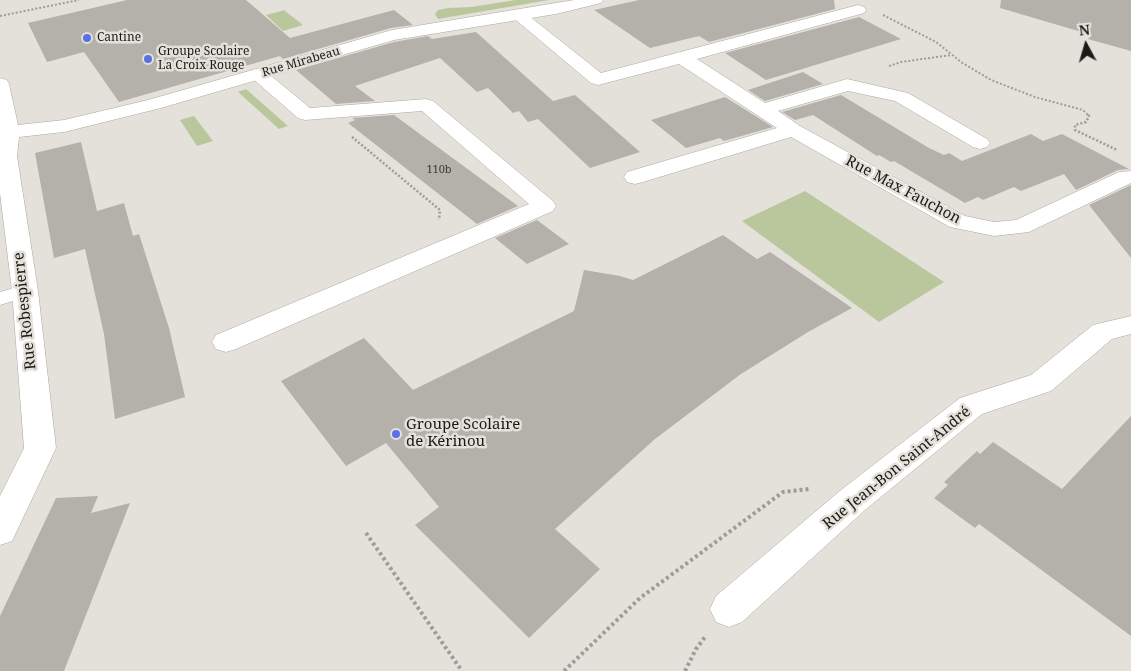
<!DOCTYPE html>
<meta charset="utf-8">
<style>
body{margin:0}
#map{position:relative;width:1131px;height:671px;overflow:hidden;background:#e4e1da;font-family:"Noto Serif",serif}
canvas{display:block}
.north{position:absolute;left:1061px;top:20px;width:50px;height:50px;-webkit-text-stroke:4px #e4e1da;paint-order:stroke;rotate:354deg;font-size:14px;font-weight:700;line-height:20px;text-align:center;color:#1b1a18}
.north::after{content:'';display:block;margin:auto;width:18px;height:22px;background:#1b1a18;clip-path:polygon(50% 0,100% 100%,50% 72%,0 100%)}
</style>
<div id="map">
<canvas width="1131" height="671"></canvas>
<div class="north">N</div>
</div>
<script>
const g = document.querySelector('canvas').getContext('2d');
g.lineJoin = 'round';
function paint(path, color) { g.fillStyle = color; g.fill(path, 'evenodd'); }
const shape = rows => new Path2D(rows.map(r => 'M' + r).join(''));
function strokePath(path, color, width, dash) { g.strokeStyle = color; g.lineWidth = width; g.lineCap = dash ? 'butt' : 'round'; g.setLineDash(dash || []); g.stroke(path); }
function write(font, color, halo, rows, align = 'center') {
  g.font = font + ' "Noto Serif",serif'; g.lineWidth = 5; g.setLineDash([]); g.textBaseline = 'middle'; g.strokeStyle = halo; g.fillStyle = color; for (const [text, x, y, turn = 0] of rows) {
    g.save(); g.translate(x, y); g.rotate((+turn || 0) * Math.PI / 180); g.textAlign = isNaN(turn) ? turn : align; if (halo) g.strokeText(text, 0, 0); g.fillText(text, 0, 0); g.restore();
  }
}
paint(shape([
 [516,0,549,0,438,19,435,14,438,10,448,8,471,7],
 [285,10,285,11,303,25,283,31,266,15],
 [246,89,288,126,279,129,238,92],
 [194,116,213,141,197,146,180,120],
 [805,191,944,282,879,322,742,221]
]), '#bac79c');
paint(shape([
 [127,0,246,0,290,38,394,10,413,25,391,28,283,59,280,56,119,102,84,52,47,62,28,23],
 [639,0,834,0,835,9,709,42,699,36,650,48,594,10],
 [1001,0,1131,0,1131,51,1088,39,1092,35,1000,8],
 [859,17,901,39,766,80,725,53],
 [476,32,553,101,575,95,640,152,590,168,538,119,528,122,519,111,513,113,488,88,477,92,440,58,355,86,375,101,336,104,296,70,394,42,428,36,432,39],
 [803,72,823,84,765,101,748,90],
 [841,95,929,148,944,155,949,153,962,161,1031,134,1043,141,1062,134,1129,169,1118,170,1076,190,1064,174,1021,191,1014,187,983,200,978,197,965,203,894,161,891,162,879,155,877,156,813,115,795,120,782,112],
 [725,97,773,127,724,141,720,138,686,148,651,120],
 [394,115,518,206,477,224,348,123,355,120,352,118],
 [81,142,97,211,124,203,133,236,139,234,169,328,185,397,115,419,104,334,85,249,54,258,35,153],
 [1131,185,1131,258,1089,205],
 [537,220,569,244,527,264,495,238],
 [723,235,757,259,770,252,852,308,808,332,741,374,655,439,555,529,600,569,529,638,415,525,439,507,386,443,346,466,281,381,364,338,413,390,574,311,584,270,620,276,633,280],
 [1131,416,1131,636,979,524,975,528,934,498,948,485,944,482,977,451,980,454,993,442,1062,489],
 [98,496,91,513,130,503,64,671,0,671,0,616,56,498]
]), '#b3b1aa');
const lane = shape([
 [25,285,32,287,34,291,32,295,0,305,0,292,25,285]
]);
const street = shape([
 [858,5,864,7,866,10,864,13,697,59,765,103,847,79,908,93,987,139,990,143,987,147,980,149,973,147,895,101,848,91,778,111,800,126,965,216,994,222,1016,220,1119,172,1131,171,1131,183,1029,232,994,236,950,227,791,137,643,182,635,184,627,182,624,177,627,172,777,128,679,64,598,85,591,83,510,15,512,12,524,12,601,73,858,5],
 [258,69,264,70,310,108,426,99,433,101,553,201,556,206,553,211,236,349,226,352,216,349,212,342,216,335,529,204,422,111,305,120,298,118,252,78,249,74,252,70,258,69],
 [1131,316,1131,334,1112,339,1051,391,982,414,865,510,742,622,729,627,716,622,710,609,716,596,841,490,960,398,1031,375,1093,325,1131,316]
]);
const secondary = shape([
 [574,0,603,0,601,3,556,14,394,40,161,108,64,132,19,137,17,156,38,291,56,448,12,541,0,545,0,496,24,448,12,291,0,193,0,78,7,80,9,84,18,125,64,120,148,100,392,30,574,0]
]);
strokePath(lane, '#aaa8a2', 1);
strokePath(street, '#aaa8a2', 1);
strokePath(secondary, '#aaa8a2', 1);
strokePath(shape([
 [883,15,936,42,961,62,991,80,1035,97,1083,110,1089,116],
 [0,16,79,0],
 [889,66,901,62,951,55]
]), '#9e9c97', 2, [2, 2]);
strokePath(shape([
 [1088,115,1089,116,1086,122,1075,125,1075,130,1117,150],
 [352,137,440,210,439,220]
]), '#9e9c97', 2.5, [2, 2]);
strokePath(shape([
 [366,533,462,671],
 [564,671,640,598,783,492,809,489],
 [685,671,696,649,705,637]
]), '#9e9c97', 4, [3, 3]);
paint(lane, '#fff');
paint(street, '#fff');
paint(secondary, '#fff');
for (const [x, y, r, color] of [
 [87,38,5,"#5b70e6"],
 [148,59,5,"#5b70e6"],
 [396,434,5,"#5b70e6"]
]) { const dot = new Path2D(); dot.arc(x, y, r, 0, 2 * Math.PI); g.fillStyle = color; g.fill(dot); strokePath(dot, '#e4e1da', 2); }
write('11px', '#41403c', null, [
 ["110b",439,170]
]);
write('12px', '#1b1a18', '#e4e1da', [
 ["Cantine",97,38],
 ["Groupe Scolaire",158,52],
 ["La Croix Rouge",158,66]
], 'left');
write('12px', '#1b1a18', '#e4e1da', [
 ["Rue Mirabeau",301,62,-16]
]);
write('15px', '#1b1a18', '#e4e1da', [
 ["Rue Max Fauchon",903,190,28],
 ["Rue Robespierre",25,311,-96],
 ["Rue Jean-Bon Saint-André",897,468,-39]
]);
write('15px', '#1b1a18', '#e4e1da', [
 ["Groupe Scolaire",406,425],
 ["de Kérinou",406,442]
], 'left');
</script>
